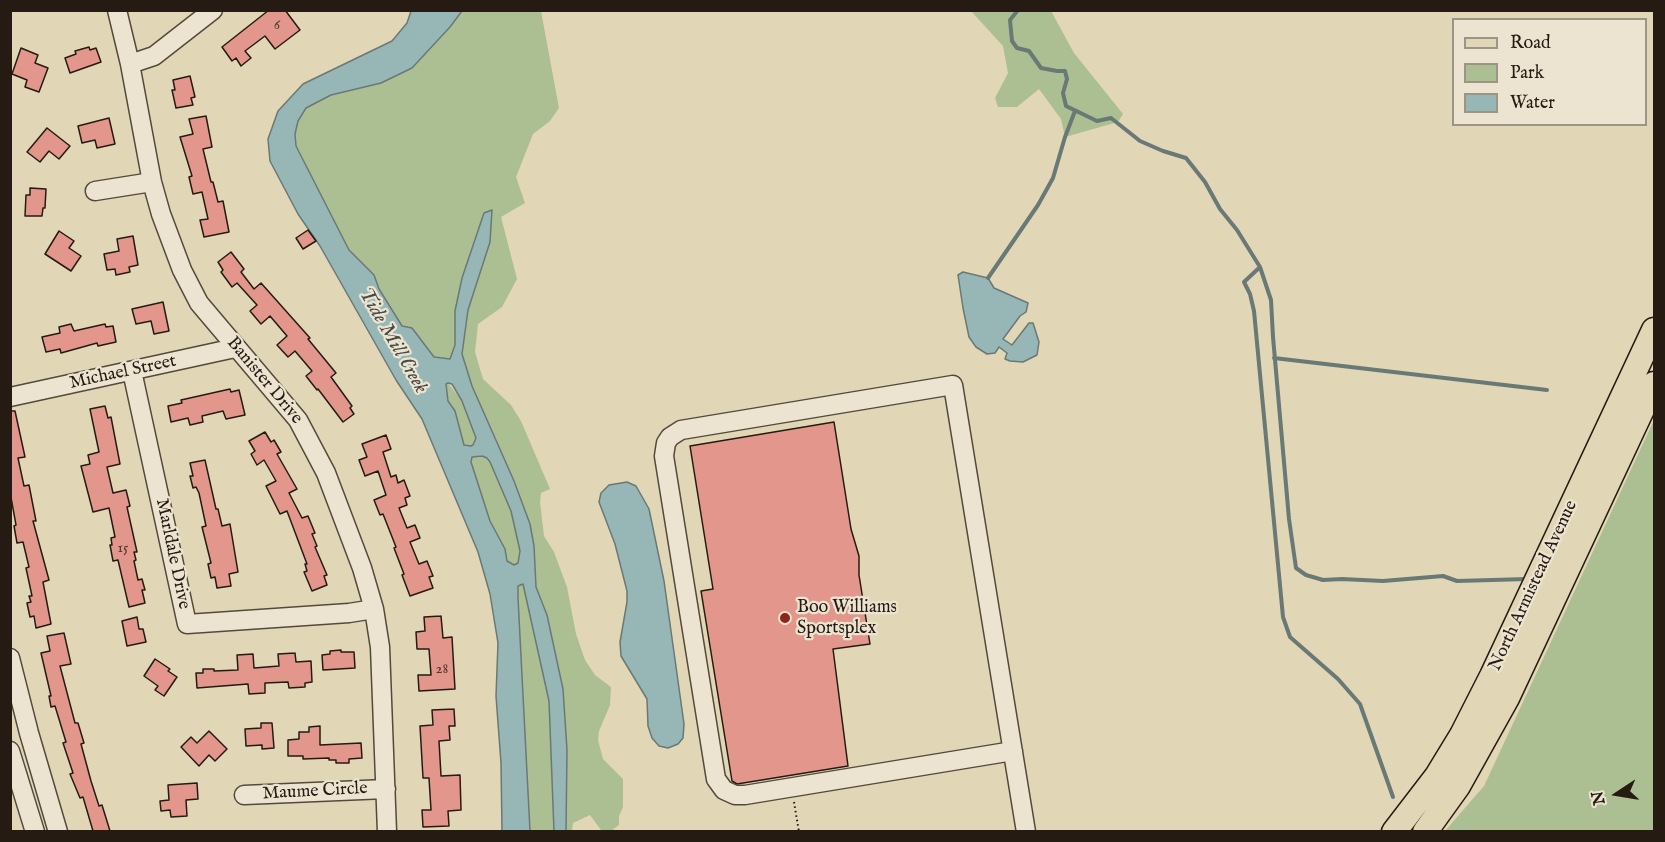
<!DOCTYPE html>
<style>
body{margin:0}
#map{position:relative;width:1665px;height:842px;overflow:hidden;background:#e1d6b6;font-family:"IM FELL English",serif}
canvas{display:block}
.frame{position:absolute;inset:0;border:12px solid #251b12;pointer-events:none}
.legend{position:absolute;left:1452px;top:18px;width:195px;height:108px;box-sizing:border-box;background:#ece4d0;border:2px solid #9c9484;margin:0;padding:8px 10px;list-style:none;font-size:18px;color:#251b12}
.legend li{display:flex;align-items:center;gap:12px;height:30px}
.legend b{width:30px;border:2px solid #9c9484}
.north{position:absolute;left:1587px;top:764px;width:60px;height:60px;-webkit-text-stroke:4px #ece4d0;paint-order:stroke;rotate:258deg;font-size:16px;font-weight:700;line-height:24px;text-align:center;color:#251b12}
.north::after{content:'';display:block;margin:auto;width:21px;height:27px;background:#251b12;clip-path:polygon(50% 0,100% 100%,50% 72%,0 100%)}
</style>
<div id="map">
<canvas width="1665" height="842"></canvas>
<div class="frame"></div>
<ul class="legend">
<li><b style="height:8px;background:#e1d6b6"></b>Road</li>
<li><b style="height:16px;background:#acbf93"></b>Park</li>
<li><b style="height:16px;background:#97b7b7"></b>Water</li>
</ul>
<div class="north">N</div>
</div>
<script>
const g = document.querySelector('canvas').getContext('2d');
g.lineJoin = 'round';
function paint(path, color) { g.fillStyle = color; g.fill(path, 'evenodd'); }
const shape = rows => new Path2D(rows.map(r => 'M' + r).join(''));
function strokePath(path, color, width, dash) { g.strokeStyle = color; g.lineWidth = width; g.lineCap = dash ? 'butt' : 'round'; g.setLineDash(dash || []); g.stroke(path); }
function write(font, color, halo, rows, align = 'center') {
  g.font = font + ' "IM FELL English",serif'; g.lineWidth = 4.5; g.setLineDash([]); g.textBaseline = 'middle'; g.strokeStyle = halo; g.fillStyle = color; for (const [text, x, y, turn = 0] of rows) {
    g.save(); g.translate(x, y); g.rotate((+turn || 0) * Math.PI / 180); g.textAlign = isNaN(turn) ? turn : align; if (halo) g.strokeText(text, 0, 0); g.fillText(text, 0, 0); g.restore();
  }
}
paint(shape([
 [462,11,541,11,559,108,550,121,533,134,516,177,525,203,501,217,517,279,502,307,478,324,475,352,483,379,511,405,521,421,550,489,541,493,540,502,544,536,554,552,567,587,576,634,585,660,595,675,611,687,610,705,599,731,598,740,603,759,623,779,623,807,619,816,619,825,611,831,601,830,590,815,573,823,572,831,566,831,567,750,563,689,547,615,536,587,534,546,530,524,514,481,472,386,462,354,468,310,490,242,484,213,462,278,455,311,455,345,450,359,434,357,412,328,402,326,379,289,374,275,349,250,296,146,295,134,298,121,306,108,331,95,381,83,412,68,450,27],
 [971,11,1051,11,1074,53,1123,114,1118,122,1065,137,1061,119,1039,89,1017,107,998,107,995,98,1008,73,1003,46],
 [448,383,462,401,476,438,473,445,471,446,464,445,457,418,453,407,448,402,445,384],
 [1654,420,1654,831,1445,831,1484,786],
 [477,456,487,458,490,462,511,511,520,551,518,563,514,565,507,561,505,549,490,521,471,462,471,457],
 [523,584,549,701,554,831,530,831,518,598,518,586]
]), '#acbf93');
const water = shape([
 [411,11,462,11,450,27,412,68,381,83,331,95,306,108,298,121,295,134,296,146,349,250,374,275,379,289,402,326,412,328,434,357,450,359,455,345,455,311,462,278,484,213,492,210,490,242,468,310,462,354,472,386,514,481,530,524,534,546,536,587,547,615,563,689,567,750,566,831,554,831,549,701,523,584,518,586,518,598,530,831,502,831,501,763,496,696,498,643,490,594,478,552,422,419,396,380,320,246,298,214,270,161,268,139,278,111,303,84,392,41,407,23,411,11],
 [448,383,452,384,462,401,476,438,473,445,471,446,464,445,455,411,448,401,446,384,448,383],
 [482,456,487,458,490,462,511,511,520,551,518,563,514,565,507,561,505,549,490,521,471,462,472,457,482,456],
 [963,272,988,278,994,288,1028,303,1026,312,1020,316,1003,339,1012,345,1029,323,1033,323,1039,342,1037,355,1023,362,1010,361,1005,359,1007,353,999,347,995,353,987,354,976,347,969,337,963,308,958,275,963,272],
 [627,482,636,486,649,509,664,581,684,724,683,738,678,744,668,748,659,746,652,738,648,726,647,699,621,656,620,642,627,602,627,591,615,544,599,502,601,493,609,485,627,482]
]);
paint(water, '#97b7b7');
strokePath(water, '#697975', 1.5);
strokePath(shape([
 [1018,10,1010,20,1012,41,1017,48,1029,51,1041,68,1057,71,1065,71,1067,79,1063,93,1066,106,1097,121,1111,118,1140,141,1163,151,1186,158,1205,182,1220,209,1237,230,1260,267,1271,300,1273,337,1289,519,1296,568,1306,575,1323,580,1342,579,1383,581,1443,576,1457,581,1527,579],
 [1260,267,1244,282,1250,294,1254,311,1283,617,1290,637,1338,679,1360,704,1393,797],
 [988,278,1038,205,1053,178,1065,137,1075,111],
 [1274,358,1547,390]
]), '#697975', 4);
const building = shape([
 [269,10,285,10,300,30,275,49,265,36,245,51,251,58,241,66,236,58,232,61,222,47,269,10],
 [89,47,90,50,96,48,101,62,70,73,65,58,76,54,75,51,89,47],
 [21,48,38,55,35,63,48,68,39,92,25,87,27,80,12,74,21,48],
 [190,76,195,97,191,98,193,105,176,108,172,90,175,90,173,80,190,76],
 [206,116,212,147,203,149,211,182,213,182,218,202,223,201,229,232,204,237,200,220,208,219,202,192,193,194,189,177,192,176,180,137,193,134,189,119,206,116],
 [109,118,115,144,97,148,95,140,82,143,78,126,109,118],
 [47,128,70,146,59,159,49,151,40,162,27,152,47,128],
 [30,188,46,189,45,208,43,208,42,216,25,216,26,195,30,195,30,188],
 [308,230,316,241,303,249,296,238,308,230],
 [59,231,74,241,69,248,81,256,71,271,45,254,59,231],
 [133,236,138,265,129,267,130,272,116,275,115,269,107,270,104,254,119,251,117,239,133,236],
 [231,252,244,269,241,272,254,289,261,283,310,338,308,339,336,373,331,377,352,406,350,408,354,414,343,422,318,389,317,390,306,376,312,371,295,351,288,357,277,345,287,336,270,316,261,324,250,311,257,305,237,283,232,287,221,272,223,270,218,262,231,252],
 [163,302,169,331,154,334,151,321,136,324,132,309,163,302],
 [71,324,74,331,105,324,106,327,113,326,116,342,98,346,97,343,61,353,60,349,46,352,42,337,60,333,59,327,71,324],
 [230,389,231,392,239,390,245,415,226,419,223,411,202,416,203,422,190,425,188,418,171,422,168,406,182,403,181,400,230,389],
 [105,406,108,418,111,417,120,464,107,467,113,493,126,490,130,506,127,507,137,552,134,552,136,560,134,561,138,580,142,579,145,590,142,590,145,603,129,607,118,560,113,561,110,545,112,545,111,538,115,537,109,508,93,512,81,466,90,464,88,455,99,452,90,409,105,406],
 [10,411,15,411,25,457,18,458,24,486,29,485,36,521,33,521,49,580,43,582,51,624,36,628,34,616,30,617,27,603,31,602,29,596,32,596,26,568,29,567,23,542,17,543,14,526,16,525,10,492,10,411],
 [834,422,851,529,859,556,859,575,870,644,833,649,848,766,737,784,732,781,701,591,713,589,690,446,834,422],
 [265,432,271,442,274,440,281,452,277,454,297,489,289,493,302,518,308,516,315,533,312,534,317,546,315,547,327,575,324,576,327,585,312,591,304,572,307,571,305,564,307,564,287,511,280,514,266,486,276,481,264,460,257,465,251,454,255,451,249,441,265,432],
 [386,435,391,449,383,452,391,477,396,475,398,483,404,480,410,496,405,498,407,505,399,508,407,528,415,525,420,538,410,542,419,564,427,561,433,576,429,577,433,588,410,596,402,575,404,574,394,548,396,547,383,514,380,515,374,500,386,495,378,471,365,476,359,460,367,457,362,444,386,435],
 [205,460,216,509,218,509,222,526,230,524,238,572,229,574,231,586,217,588,215,577,211,578,208,564,211,563,202,527,206,526,199,493,196,487,193,488,190,476,193,476,190,463,205,460],
 [441,616,443,638,452,637,455,689,419,691,418,675,431,675,429,649,417,649,416,632,425,631,424,617,441,616],
 [137,617,139,629,143,629,146,642,127,646,122,621,137,617],
 [64,633,71,664,60,666,75,723,78,723,84,743,81,744,91,781,99,806,102,805,110,831,93,831,83,797,80,798,70,774,73,773,63,743,66,742,55,706,51,707,49,696,51,696,41,653,50,651,47,636,64,633],
 [341,650,341,652,354,652,355,668,323,670,322,655,330,654,330,651,341,650],
 [295,653,296,662,311,661,312,682,305,683,305,687,289,688,288,682,265,683,265,693,249,694,248,684,197,688,196,673,203,673,203,669,214,669,214,671,238,670,237,655,253,654,254,668,279,666,278,654,295,653],
 [155,659,170,669,168,671,177,677,164,696,155,690,158,686,144,676,155,659],
 [454,709,455,726,449,726,450,740,439,741,441,776,460,775,461,810,448,811,449,826,423,827,422,810,431,810,429,778,423,778,420,726,433,725,432,710,454,709],
 [261,723,272,723,274,748,262,749,262,745,246,746,245,729,261,728,261,723],
 [320,726,320,745,361,743,362,758,349,759,349,763,336,763,336,760,329,760,329,758,303,759,303,756,288,756,288,740,299,739,299,732,309,732,309,727,320,726],
 [209,731,227,749,215,761,209,755,199,766,181,747,191,737,197,743,209,731],
 [197,783,198,799,186,800,187,816,171,817,170,810,161,811,160,801,169,800,168,785,197,783]
]);
paint(building, '#e2968c');
strokePath(building, '#251b12', 1.5);
const minor = shape([
 [117,10,130,64,152,182,161,214,182,270,199,303,298,420,326,473,362,568,374,609,380,647,387,832],
 [130,64,154,56,213,10],
 [95,191,152,182],
 [132,371,187,624,349,613,374,609],
 [10,397,235,348],
 [10,658,29,733,58,832],
 [10,751,35,832],
 [1013,751,745,795,735,795,724,790,716,779,664,456,666,443,670,437,681,430,953,385,1026,832],
 [244,795,386,789]
]);
const major = shape([
 [1394,832,1437,776,1462,735,1492,676,1654,330],
 [1425,832,1458,786,1507,698,1654,384]
]);
strokePath(minor, '#544a3b', 21);
strokePath(major, '#251b12', 27);
strokePath(shape([
 [794,802,799,832]
]), '#251b12', 2, [1.5, 3]);
strokePath(minor, '#ece4d0', 18);
strokePath(major, '#e1d6b6', 24);
for (const [x, y, r, color] of [
 [785,618,6,"#8f2418"]
]) { const dot = new Path2D(); dot.arc(x, y, r, 0, 2 * Math.PI); g.fillStyle = color; g.fill(dot); strokePath(dot, '#ece4d0', 2); }
write('15px', '#543a30', null, [
 ["6",277,26],
 ["15",123,549],
 ["28",442,670]
]);
write('18px', '#251b12', '#ece4d0', [
 ["Michael Street",123,373,-12],
 ["Banister Drive",264,381,50],
 ["Marldale Drive",172,554,78],
 ["North Armistead Avenue",1534,586,-65],
 ["Maume Circle",315,792,-3]
]);
write('18px', '#251b12', '#ece4d0', [
 ["Boo Williams",797,608],
 ["Sportsplex",797,629]
], 'left');
write('italic 20px', '#474a44', '#ece4d0', [
 ["Tide Mill Creek",392,341,60]
]);
</script>
